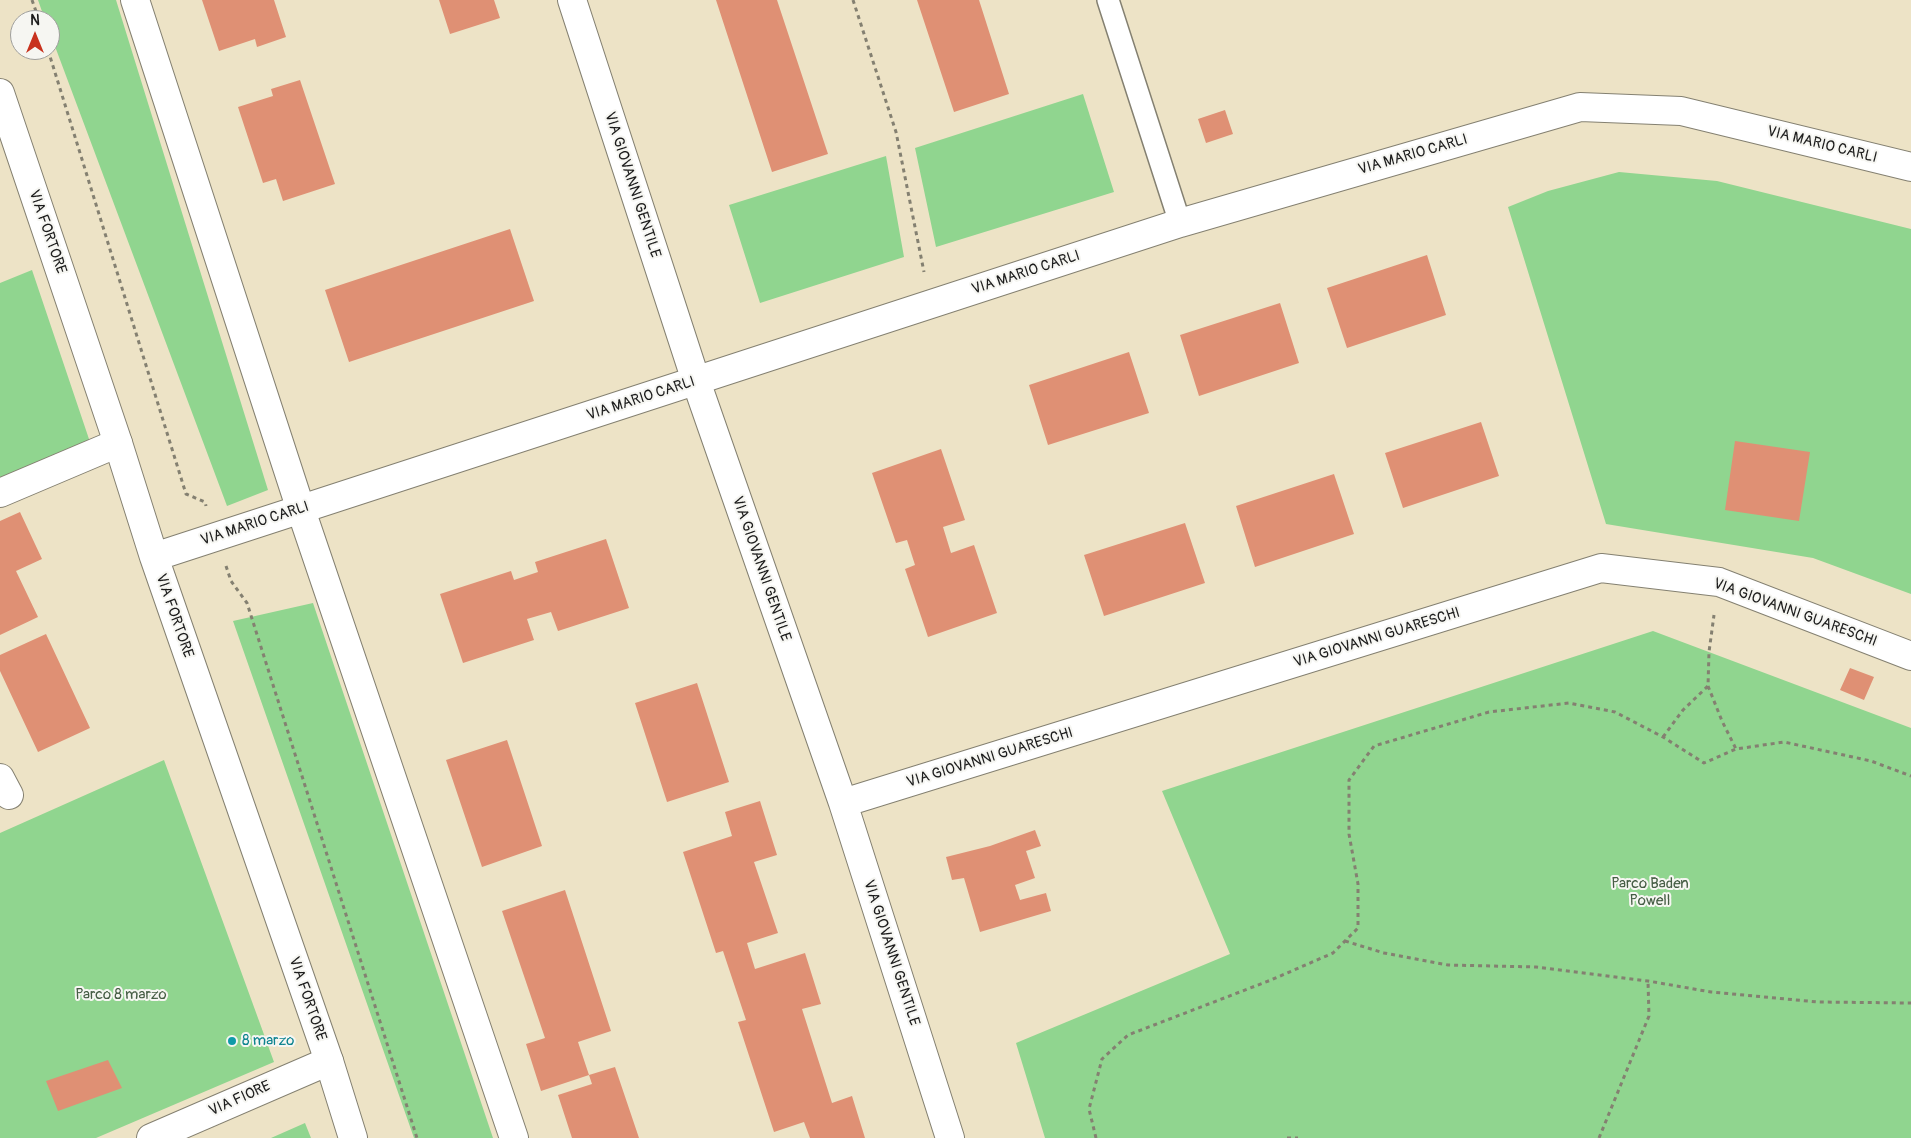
<!DOCTYPE html>
<html>
<head>
<meta charset="utf-8">
<style>
  body { margin:0 }
  #map { position:relative; width:1911px; height:1138px; overflow:hidden; background:#ede3c6; font-family:Pangolin,sans-serif }
  canvas { display:block }
  .north { position:absolute; left:10px; top:10px; width:50px; height:50px; box-sizing:border-box; background:#f6f6f2; border:1px solid #9f9f9c; border-radius:50%; rotate:0deg; font-size:14px; font-weight:700; line-height:20px; text-align:center; color:#1c1c1c }
  .north::after { content:''; display:block; margin:auto; width:18px; height:22px; background:#c8321e; clip-path:polygon(50% 0,100% 100%,50% 72%,0 100%) }
</style>
</head>
<body>
<div id="map">
<canvas width="1911" height="1138"></canvas>
<div class="north">N</div>
</div>
<script>
const ctx = document.querySelector('canvas').getContext('2d');
ctx.lineJoin = 'round';
function fillPath(path, color) { ctx.fillStyle = color; ctx.fill(path, 'evenodd'); }
const toPath = rows => new Path2D(rows.map(r => 'M' + r).join(''));
function stroke(path, color, width, dash) { ctx.strokeStyle = color; ctx.lineWidth = width; ctx.lineCap = dash ? 'butt' : 'round'; ctx.setLineDash(dash || []); ctx.stroke(path); }
function write(font, color, halo, rows, align = 'center') {
  ctx.font = font + ' Pangolin,sans-serif'; ctx.lineWidth = 4; ctx.setLineDash([]); ctx.textBaseline = 'middle'; ctx.strokeStyle = halo; ctx.fillStyle = color; for (const [text, x, y, turn = 0] of rows) {
    ctx.save(); ctx.translate(x, y); ctx.rotate((+turn || 0) * Math.PI / 180); ctx.textAlign = isNaN(turn) ? turn : align; if (halo) ctx.strokeText(text, 0, 0); ctx.fillText(text, 0, 0); ctx.restore();
  }
}
fillPath(toPath([
  [38,0,116,0,268,490,227,506,50,33,50,20,45,20],
  [1083,94,1114,192,936,247,915,148],
  [886,156,904,257,760,303,729,205],
  [1619,172,1717,181,1911,229,1911,594,1813,558,1606,524,1508,207,1548,191],
  [32,270,91,445,0,483,0,283],
  [313,603,493,1138,414,1138,233,621],
  [1653,631,1911,728,1911,1138,1045,1138,1016,1043,1230,954,1162,791],
  [164,760,274,1062,96,1138,0,1138,0,833],
  [305,1123,311,1138,271,1138]
]), '#90d58f');
fillPath(toPath([
  [202,0,274,0,286,37,257,47,255,39,219,51],
  [439,0,494,0,500,18,450,34],
  [716,0,777,0,828,154,772,172],
  [917,0,979,0,1009,94,954,112],
  [300,80,335,184,283,201,276,179,263,183,238,107,273,96,271,89],
  [1225,110,1233,134,1206,143,1198,119],
  [510,229,534,301,349,362,325,290],
  [1427,255,1446,315,1347,348,1327,288],
  [1280,303,1299,363,1199,396,1180,335],
  [1129,352,1149,413,1048,445,1029,385],
  [1481,422,1499,476,1403,508,1385,453],
  [1735,441,1810,452,1799,521,1725,510],
  [941,449,965,520,943,527,951,553,974,545,997,613,928,637,905,569,915,565,907,540,896,543,872,473],
  [1334,474,1354,534,1255,567,1236,506],
  [20,512,42,559,16,571,38,617,0,635,0,521],
  [1185,523,1205,583,1104,616,1084,555],
  [606,539,629,608,558,631,551,612,527,619,534,640,463,663,440,594,511,571,514,580,538,572,535,562],
  [46,634,90,728,38,752,0,671,0,655],
  [1850,668,1874,677,1864,700,1840,690],
  [697,683,729,782,667,802,635,703],
  [507,740,542,846,482,867,446,760],
  [760,801,777,855,754,862,778,933,747,943,755,969,805,953,821,1004,802,1009,832,1103,852,1096,865,1138,810,1138,804,1122,774,1132,738,1022,746,1020,723,951,716,953,683,852,732,836,725,812],
  [1035,830,1041,846,1026,851,1035,878,1015,885,1020,900,1046,893,1051,911,980,932,964,878,952,880,946,857,990,846],
  [565,890,611,1031,578,1042,589,1075,541,1091,526,1044,545,1038,502,911],
  [108,1060,122,1088,58,1111,46,1081],
  [615,1067,639,1138,572,1138,558,1095,592,1084,589,1075]
]), '#df9074');
const service = toPath([
  [1108,0,1180,223]
]);
const minor = toPath([
  [135,0,301,510,514,1138],
  [572,0,696,381,843,803,950,1138],
  [0,493,118,443],
  [0,778,9,795],
  [843,803,1601,568,1719,582,1911,656],
  [151,1138,329,1061]
]);
const tertiary = toPath([
  [0,93,118,443,154,557,329,1061,353,1138],
  [154,557,1180,223,1580,107,1681,111,1911,167]
]);
stroke(service, '#848071', 24);
stroke(minor, '#848071', 30);
stroke(tertiary, '#848071', 30);
stroke(toPath([
  [32,0,39,20],
  [853,0,896,132,924,272],
  [48,50,186,494,205,502,206,506],
  [226,566,231,581,247,603,417,1138],
  [1708,686,1722,721,1736,749],
  [1663,737,1683,710,1708,686,1709,652,1714,615],
  [1345,941,1384,953,1448,965,1536,967,1648,981,1711,992,1818,1002,1911,1003],
  [1096,1138,1089,1109,1102,1059,1128,1035,1271,980,1333,953,1358,928,1358,884,1349,834,1349,780,1374,746,1489,712,1569,703,1615,712,1663,737,1704,763,1736,749,1784,742,1871,761,1911,776],
  [1287,1138,1298,1138],
  [1599,1138,1649,1016,1648,981]
]), '#848071', 3, [4, 4]);
stroke(service, '#fff', 21);
stroke(minor, '#fff', 28);
stroke(tertiary, '#fff', 28);
for (const [x, y, r, color] of [
  [232,1041,5,"#0f9aa8"]
]) { const dot = new Path2D(); dot.arc(x, y, r, 0, 2 * Math.PI); ctx.fillStyle = color; ctx.fill(dot); stroke(dot, '#f6f6f2', 2); }
write('15px', '#1c1c1c', '#f6f6f2', [
  ["VIA MARIO CARLI",1822,145,14],
  ["VIA MARIO CARLI",1413,155,-16],
  ["VIA GIOVANNI GENTILE",632,185,72],
  ["VIA FORTORE",47,232,71],
  ["VIA MARIO CARLI",1026,273,-18],
  ["VIA MARIO CARLI",641,399,-18],
  ["VIA MARIO CARLI",255,524,-18],
  ["VIA GIOVANNI GENTILE",761,569,71],
  ["VIA GIOVANNI GUARESCHI",1795,613,20],
  ["VIA FORTORE",174,616,71],
  ["VIA GIOVANNI GUARESCHI",1377,638,-17],
  ["VIA GIOVANNI GUARESCHI",990,758,-17],
  ["VIA GIOVANNI GENTILE",891,953,72],
  ["VIA FORTORE",307,999,71],
  ["VIA FIORE",240,1099,-24]
]);
write('15px', '#455d44', '#f6f6f2', [
  ["Parco Baden",1650,884],
  ["Powell",1650,901],
  ["Parco 8 marzo",121,995]
]);
write('15px', '#0d838f', '#f6f6f2', [
  ["8 marzo",242,1041]
], 'left');
</script>
</body>
</html>
